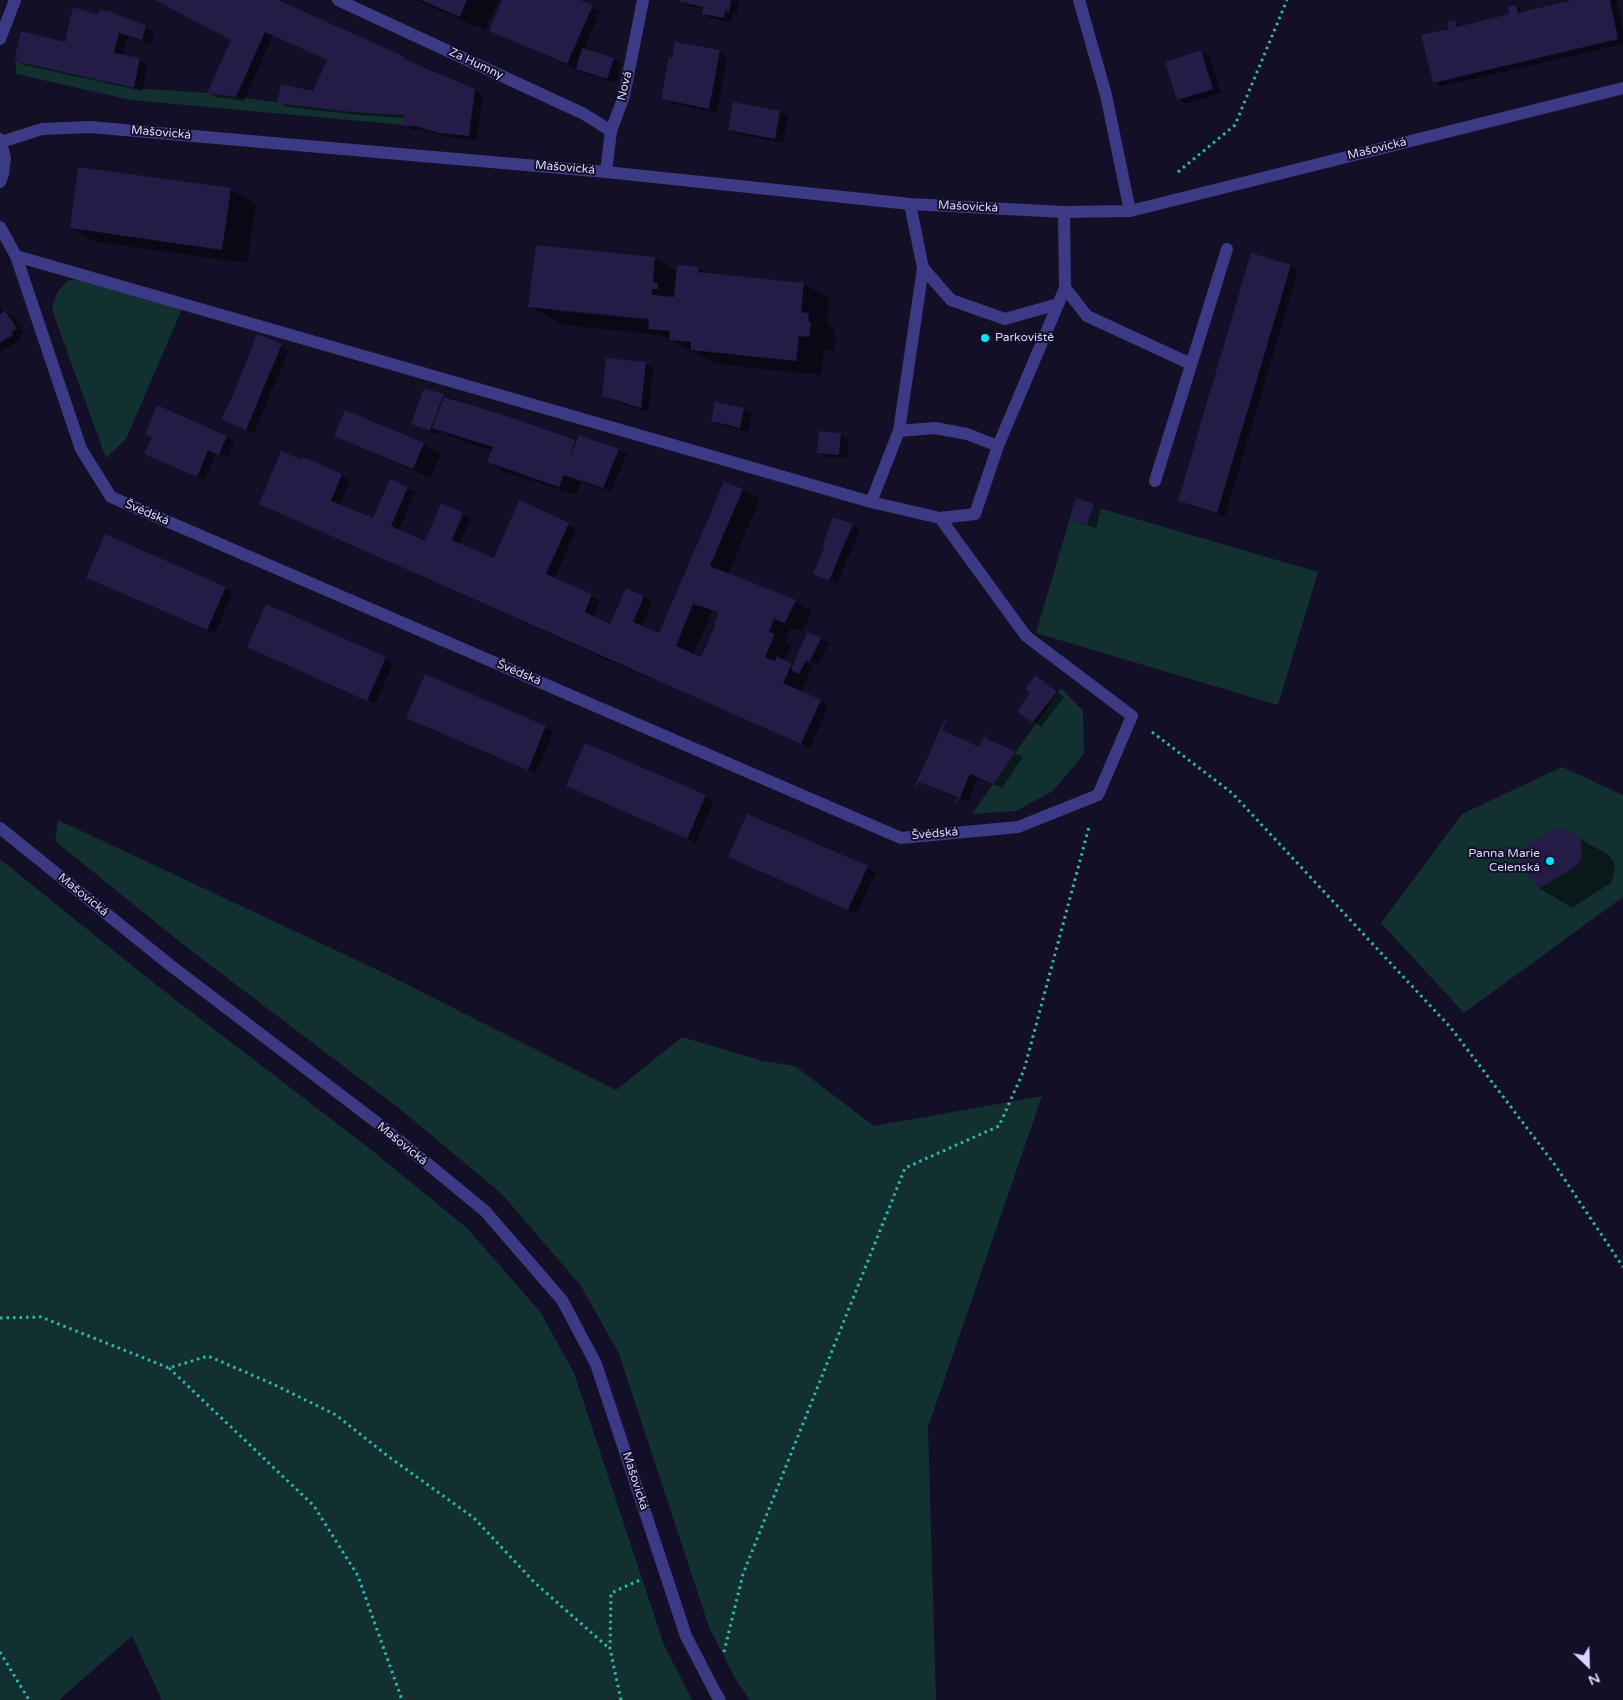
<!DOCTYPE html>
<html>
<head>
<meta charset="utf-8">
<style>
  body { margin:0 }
  #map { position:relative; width:1623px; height:1700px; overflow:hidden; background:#130f26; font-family:"Varela Round",sans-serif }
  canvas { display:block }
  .north { position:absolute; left:1563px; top:1640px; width:50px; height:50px; -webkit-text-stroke:4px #130f26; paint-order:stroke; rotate:156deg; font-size:14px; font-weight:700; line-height:20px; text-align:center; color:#d9d4ff }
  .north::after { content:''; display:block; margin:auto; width:18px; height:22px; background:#d9d4ff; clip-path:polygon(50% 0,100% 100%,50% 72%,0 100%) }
</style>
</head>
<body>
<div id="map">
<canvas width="1623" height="1700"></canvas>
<div class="north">N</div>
</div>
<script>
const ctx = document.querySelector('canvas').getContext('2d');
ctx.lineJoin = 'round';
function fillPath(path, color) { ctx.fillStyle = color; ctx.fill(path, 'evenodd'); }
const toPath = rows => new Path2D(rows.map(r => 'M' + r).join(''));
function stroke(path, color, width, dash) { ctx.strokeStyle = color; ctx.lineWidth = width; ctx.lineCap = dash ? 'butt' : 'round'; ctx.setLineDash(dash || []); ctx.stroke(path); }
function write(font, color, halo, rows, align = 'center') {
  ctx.font = font + ' "Varela Round",sans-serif'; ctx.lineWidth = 4; ctx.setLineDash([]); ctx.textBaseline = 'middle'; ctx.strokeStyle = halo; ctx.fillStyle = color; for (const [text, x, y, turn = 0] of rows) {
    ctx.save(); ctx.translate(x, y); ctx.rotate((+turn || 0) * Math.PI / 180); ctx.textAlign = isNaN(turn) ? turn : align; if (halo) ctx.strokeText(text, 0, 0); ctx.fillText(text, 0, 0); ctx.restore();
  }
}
fillPath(toPath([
  [16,61,134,88,207,93,350,112,416,114,415,126,131,100,16,74],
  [81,278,182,309,126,439,106,458,56,321,52,306,58,291,67,281],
  [1075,501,1318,572,1278,705,1036,633],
  [1061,688,1083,711,1084,754,1053,791,1016,811,972,814],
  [1562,767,1623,795,1623,897,1464,1013,1381,923,1462,814],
  [58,820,384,973,616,1090,682,1037,763,1061,795,1066,874,1126,1042,1096,928,1427,936,1700,750,1700,736,1680,709,1627,619,1354,581,1286,502,1194,400,1109,185,946,55,841],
  [0,859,155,984,369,1148,468,1229,541,1313,574,1373,664,1645,692,1700,162,1700,132,1636,59,1700,0,1700]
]), '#12302f');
fillPath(toPath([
  [157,0,275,0,483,95,477,140,448,137,424,130,413,130,405,125,405,118,359,115,287,107,279,102,314,93,328,60,273,35,244,101,216,97,209,93,232,40],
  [415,0,499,0,485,30],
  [503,0,577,0,600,11,584,50,613,59,621,64,616,83,585,73,491,31],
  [681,0,740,0,737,15,733,14,732,22,711,18,703,14,704,9,689,6,681,1],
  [1572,0,1617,0,1623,31,1623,44,1442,86,1434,82,1450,30,1455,22,1463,27,1511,15,1516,6,1524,12],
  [109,12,154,32,150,44,128,36,123,56,139,59,148,64,142,91,24,65,16,61,66,44,98,16],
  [719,51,727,56,717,113,671,103,663,99],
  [1201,52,1209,56,1221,93,1186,104,1178,99],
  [780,112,788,116,783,143,738,134,730,130],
  [230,189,256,204,247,263,96,242,71,228],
  [537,247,655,258,678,271,698,268,709,274,804,284,829,298,827,325,834,329,834,336,836,337,834,351,824,350,821,375,717,364,662,335,563,325,530,306],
  [558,308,650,318,650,320,558,311],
  [1290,266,1298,271,1225,516,1187,505,1179,500],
  [0,307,4,313,6,312,14,317,24,333,19,336,21,340,0,352],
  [281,345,289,350,254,433,222,419,232,400],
  [645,364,653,368,649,412,612,400,604,395],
  [425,389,577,443,579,437,619,450,627,454,611,491,581,482,576,495,505,472,489,462,493,451,451,437,440,431,438,435,421,428,413,424],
  [716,404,744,409,752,414,748,431,720,425,712,421],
  [367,420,424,444,441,454,430,478,365,449],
  [840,434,848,439,847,458,826,457,818,452],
  [226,437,234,442,228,458,216,453,205,480,154,458],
  [304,459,350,480,339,506,373,520,407,488,415,492,399,530,425,542,450,546,464,515,471,519,459,545,494,560,568,524,576,529,554,579,600,600,593,617,611,626,627,589,644,597,652,602,641,627,660,635,725,484,743,490,760,499,728,574,795,601,812,611,802,632,791,628,785,642,791,645,784,661,794,666,808,634,829,643,818,665,805,658,805,661,813,666,801,692,828,705,810,748,678,689,635,672,261,504],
  [712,611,719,613,716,625,702,658,693,655],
  [1093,505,1101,509,1096,528,1079,523,1071,518],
  [852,525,860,529,837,584,823,578,827,547],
  [95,582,225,588,233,592,215,634],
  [266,606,394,662,375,704,248,647],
  [426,676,554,731,536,773,416,722],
  [1036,676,1064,697,1041,727,1019,710,1032,692],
  [586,745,714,801,696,843,568,786],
  [980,749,1015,753,1023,757,1002,788,978,778,968,802,927,785],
  [748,815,876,872,857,914,730,857],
  [1575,836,1609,855,1614,862,1615,870,1611,883,1572,908,1539,888]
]), '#0007');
fillPath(toPath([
  [155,0,278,0,403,56,406,60,475,89,469,136,439,133,415,126,404,126,404,115,350,112,277,103,281,84,313,91,327,60,265,32,236,97,207,93,231,40],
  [421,0,467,0,460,17],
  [502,0,580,0,593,5,567,64,489,31],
  [680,0,731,0,729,12,725,11,724,18,702,14,703,7,680,2],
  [1572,0,1610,0,1618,39,1433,83,1421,35,1449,29,1447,22,1455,20,1457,27,1509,14,1508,7,1516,5,1518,13],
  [73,7,98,15,99,10,109,11,146,26,142,40,119,33,114,53,140,58,134,88,14,61,21,31,65,42],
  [675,42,720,50,709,109,661,99,669,57,672,58],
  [582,48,614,58,607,79,576,69],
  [1201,50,1213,89,1177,100,1165,62],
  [733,102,780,111,775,139,728,130],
  [78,167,231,188,222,250,70,228],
  [536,245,655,257,653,282,658,283,658,289,652,289,652,295,674,297,677,265,699,267,698,272,804,283,801,312,809,313,808,321,811,322,809,337,799,336,796,361,691,350,691,342,669,340,670,331,648,329,649,319,528,307],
  [1251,253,1291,265,1217,513,1178,501],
  [5,311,17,328,11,332,13,335,0,343,0,314],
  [257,334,282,344,246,430,221,419,231,400],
  [606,358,646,362,641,408,602,396],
  [424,388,444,394,430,431,411,424],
  [444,397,507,416,575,440,569,459,579,435,619,449,603,488,564,475,559,487,487,462,493,447,432,428],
  [715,402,744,408,740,428,711,421],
  [157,405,227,436,219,455,208,450,197,477,144,454,152,438,145,434],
  [345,410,424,443,413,469,334,436],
  [819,431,841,433,839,455,817,453],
  [281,451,302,460,303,457,342,474,331,501,373,518,390,479,408,487,391,526,425,541,441,503,463,513,451,540,494,558,519,500,546,512,569,523,546,574,592,594,585,612,610,624,626,588,644,596,633,622,659,633,724,482,743,489,710,566,796,600,785,623,774,619,769,632,775,634,765,657,775,661,777,656,792,664,783,683,821,700,801,744,259,504],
  [693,604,718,612,714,625,715,626,701,657,676,646],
  [1076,498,1094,504,1087,525,1070,519],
  [833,517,853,524,829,581,813,574,825,547,822,546],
  [105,534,226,587,207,630,86,578],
  [266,604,386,657,367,701,247,647],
  [807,632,821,638,810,661,806,660,799,674,791,670],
  [425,674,546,726,528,770,406,718],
  [1036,675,1057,692,1032,723,1017,711,1030,693,1025,689],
  [945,719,947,720,942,730,979,747,986,733,987,734,985,738,1016,752,993,784,970,774,957,804,955,803,958,797,919,782,917,786,915,785],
  [585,743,706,795,687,839,566,786],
  [747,814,868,866,848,910,728,857],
  [1563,828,1576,834,1581,842,1582,850,1581,858,1578,864,1573,868,1538,889,1515,853,1555,829]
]), '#241b47');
stroke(toPath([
  [1178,172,1235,125,1287,0],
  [1152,732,1232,793,1451,1028,1555,1165,1623,1267],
  [0,1318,41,1317,169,1368,208,1356,273,1384,336,1415,389,1457,474,1518,535,1583,610,1649],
  [169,1368,314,1506,358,1576,402,1700],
  [0,1652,29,1700],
  [724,1652,743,1574,905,1168,999,1126,1024,1070,1089,827],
  [621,1700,610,1649,611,1593,642,1579]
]), '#2fb8b0', 3, [2.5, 4]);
stroke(toPath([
  [1065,288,1087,316,1191,364],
  [1155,481,1227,249]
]), '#3d3a85', 12);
stroke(toPath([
  [338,0,584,114,611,131],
  [1079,0,1106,95,1130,211],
  [0,39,15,0],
  [606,172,611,131,624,96,643,0],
  [0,227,16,256,871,502,940,518,1026,636,1132,716,1098,795,1018,827,901,838,111,497,81,449,16,256],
  [923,268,951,300,1005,319,1058,304],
  [899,431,935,428,967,434,998,446],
  [871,502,899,431,923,268,910,204],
  [940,518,975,514,998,446,1065,288,1064,212]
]), '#3d3a85', 12);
stroke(toPath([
  [0,139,5,158,3,174,0,182],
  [1,142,42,129,90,127,606,172,910,204,1064,212,1130,211,1623,88],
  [0,828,170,965,384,1128,485,1211,562,1300,596,1364,686,1636,715,1692,720,1700]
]), '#3d3a85', 12);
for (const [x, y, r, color] of [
  [985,338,5,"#00e5ff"],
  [1550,861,5,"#00e5ff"]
]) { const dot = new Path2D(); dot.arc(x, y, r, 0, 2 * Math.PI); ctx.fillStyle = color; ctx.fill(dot); stroke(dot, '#130f26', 2); }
write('12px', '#d9d4ff', '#130f26', [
  ["Za Humny",476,64,25],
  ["Nová",625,86,-77],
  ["Mašovická",161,133,5],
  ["Mašovická",1377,149,-14],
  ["Mašovická",565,168,5],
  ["Mašovická",968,207,3],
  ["Švédská",147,513,23],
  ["Švédská",519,673,23],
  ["Švédská",935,834,-5],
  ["Mašovická",83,895,39],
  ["Mašovická",402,1144,39],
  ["Mašovická",635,1481,72]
]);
write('12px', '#d9d4ff', '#130f26', [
  ["Parkoviště",995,338],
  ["Panna Marie",1540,854,"right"],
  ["Celenská",1540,868,"right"]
], 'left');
</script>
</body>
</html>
